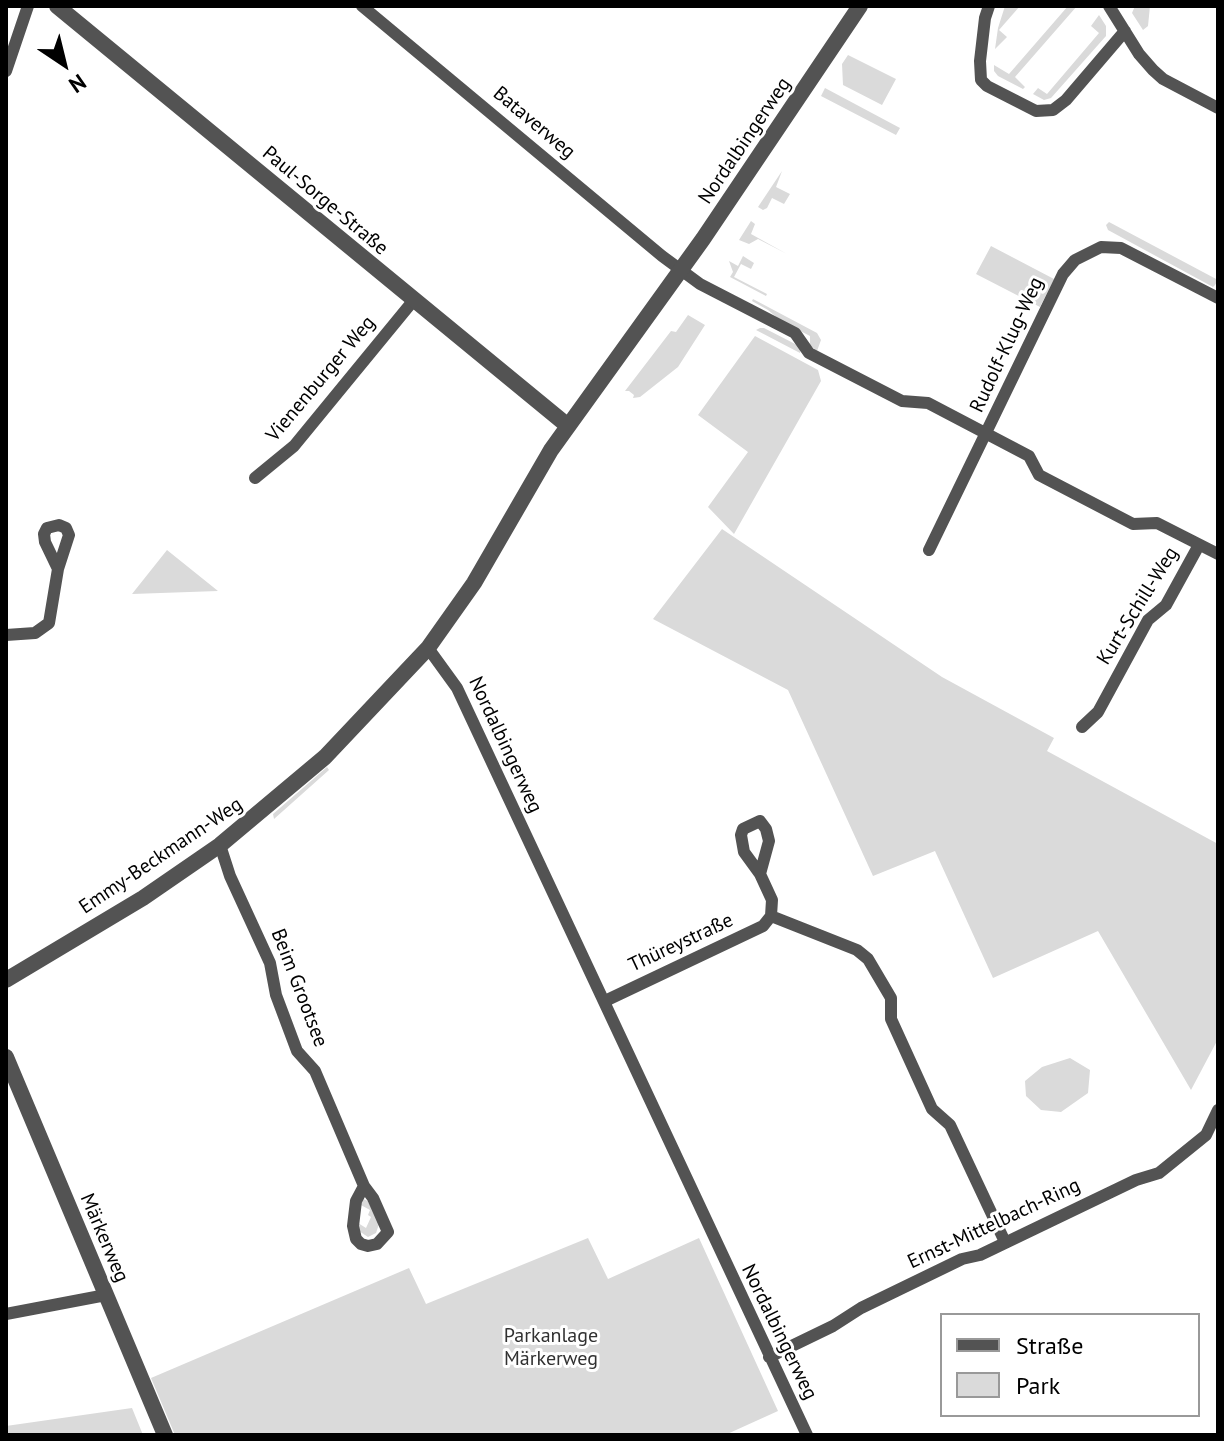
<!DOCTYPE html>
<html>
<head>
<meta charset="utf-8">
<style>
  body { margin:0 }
  #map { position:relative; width:1224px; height:1441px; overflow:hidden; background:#fff; font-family:"PT Sans",sans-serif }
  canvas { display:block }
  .frame { position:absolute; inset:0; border:8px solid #000; pointer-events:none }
  .legend { position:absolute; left:940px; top:1313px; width:260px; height:104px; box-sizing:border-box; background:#fff; border:2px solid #999; margin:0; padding:10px 14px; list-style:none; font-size:24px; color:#000 }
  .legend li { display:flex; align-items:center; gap:16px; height:40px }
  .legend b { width:40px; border:2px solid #999 }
  .north { position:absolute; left:24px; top:24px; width:80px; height:80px; -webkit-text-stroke:6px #fff; paint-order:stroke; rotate:145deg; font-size:22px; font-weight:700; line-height:32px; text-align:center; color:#000 }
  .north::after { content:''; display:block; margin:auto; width:28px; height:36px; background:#000; clip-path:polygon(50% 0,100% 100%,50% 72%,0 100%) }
</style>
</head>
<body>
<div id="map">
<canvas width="1224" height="1441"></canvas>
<div class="frame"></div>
<ul class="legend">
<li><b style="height:10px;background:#535353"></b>Straße</li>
<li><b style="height:22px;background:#dadada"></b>Park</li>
</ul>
<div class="north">N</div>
</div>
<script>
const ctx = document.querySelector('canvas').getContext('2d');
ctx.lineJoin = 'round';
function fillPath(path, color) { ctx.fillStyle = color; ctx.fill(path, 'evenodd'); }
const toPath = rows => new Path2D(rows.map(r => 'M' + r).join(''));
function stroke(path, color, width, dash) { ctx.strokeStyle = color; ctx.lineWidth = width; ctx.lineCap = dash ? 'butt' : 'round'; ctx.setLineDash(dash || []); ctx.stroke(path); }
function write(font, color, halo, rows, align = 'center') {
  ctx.font = font + ' "PT Sans",sans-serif'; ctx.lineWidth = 6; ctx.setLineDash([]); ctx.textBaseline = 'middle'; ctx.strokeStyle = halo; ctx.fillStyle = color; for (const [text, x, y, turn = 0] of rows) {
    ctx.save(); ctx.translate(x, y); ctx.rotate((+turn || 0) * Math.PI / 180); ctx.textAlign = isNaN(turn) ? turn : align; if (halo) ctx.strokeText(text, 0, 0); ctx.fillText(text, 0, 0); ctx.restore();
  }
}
fillPath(toPath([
  [1005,6,1020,6,999,30,1007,37,995,49,998,28],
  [1068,6,1077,6,1015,77,1025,87,1023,89,998,76,994,71,994,65,1009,74],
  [1135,6,1150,6,1148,26,1143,30,1132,13],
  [1099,15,1106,26,1106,36,1051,98,1044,100,1033,94,1038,88,1047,94,1099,33,1091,26],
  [848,55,896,79,882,105,843,85,842,64],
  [825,88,900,128,896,135,821,96],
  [782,171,776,187,790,194,784,204,772,198,767,208,763,210,758,207],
  [751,221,755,224,751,234,787,254,758,239,749,244,739,240],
  [1109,222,1218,280,1215,285,1213,287,1108,230,1106,225],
  [991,246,1054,279,1040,307,976,274],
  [743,256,754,263,751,269,741,264,734,277,767,294,766,296,730,277,733,272,729,261,738,266],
  [753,299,817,333,821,340,817,351,810,345,810,336,781,321,768,310,752,301],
  [688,315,705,325,678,367,640,397,633,398,634,395,629,391,625,391,671,331,676,332],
  [760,328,764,328,801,347,800,353,756,330],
  [755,336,818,370,821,381,734,534,708,507,748,452,698,415],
  [722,529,942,677,1054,738,1047,751,1218,844,1218,1039,1191,1090,1098,931,993,978,935,851,873,876,788,690,653,619],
  [167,550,218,591,132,594],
  [327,767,329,770,274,819,273,814],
  [1070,1058,1090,1070,1088,1093,1061,1112,1041,1110,1026,1096,1025,1081,1042,1067],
  [363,1199,368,1201,379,1224,376,1233,368,1237,359,1231,358,1223,366,1228,371,1217,368,1215,370,1210,359,1204],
  [588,1238,608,1279,699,1238,778,1411,725,1435,175,1435,151,1378,409,1268,426,1304],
  [132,1408,143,1435,6,1435,6,1426]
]), '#dadada');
stroke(toPath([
  [362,6,662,256,700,284,795,333,809,353,902,401,928,403,1029,456,1039,475,1133,524,1157,523,1218,554],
  [989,6,985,18,980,61,981,80,987,86,1036,111,1053,110,1066,100,1125,31],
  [1109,6,1139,54,1153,70,1163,79,1218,108],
  [6,71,28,6],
  [255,478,294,446,413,301],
  [929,550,1063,274,1075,260,1101,247,1121,248,1218,298],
  [6,635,35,633,49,623,58,569,69,535,66,528,59,525,47,528,44,534,45,542,58,569],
  [428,648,457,688,807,1435],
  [1082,727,1098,712,1148,620,1166,605,1199,545],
  [760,821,766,829,769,841,760,874,744,852,741,835,743,829,760,821],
  [220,845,230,876,270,963,276,995,297,1051,315,1071,364,1186,373,1198,388,1232,377,1244,368,1246,361,1244,356,1239,353,1226,356,1201,364,1186],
  [771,916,857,950,868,959,891,998,891,1019,932,1109,950,1125,1005,1242],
  [605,1001,763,926,771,916,772,900,760,874],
  [6,1314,106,1295],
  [769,1357,833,1326,861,1308,962,1259,980,1255,1136,1180,1159,1173,1206,1135,1218,1110]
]), '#535353', 12);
stroke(toPath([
  [57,6,568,426],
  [6,980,143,898,220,845,325,757,428,648,474,583,551,450,703,239,860,6],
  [6,1057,165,1435]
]), '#535353', 16);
write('20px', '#000', '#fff', [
  ["Bataverweg",534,123,40],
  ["Nordalbingerweg",745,141,-56],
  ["Paul-Sorge-Straße",325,201,40],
  ["Rudolf-Klug-Weg",1007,345,-65],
  ["Vienenburger Weg",321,379,-50],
  ["Kurt-Schill-Weg",1138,606,-58],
  ["Nordalbingerweg",505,745,65],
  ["Emmy-Beckmann-Weg",161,856,-34],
  ["Thüreystraße",681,943,-25],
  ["Beim Grootsee",299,988,69],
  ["Ernst-Mittelbach-Ring",994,1224,-25],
  ["Märkerweg",104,1238,67],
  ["Nordalbingerweg",779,1332,64]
]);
write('20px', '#313131', '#fff', [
  ["Parkanlage",551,1336],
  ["Märkerweg",551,1359]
]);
</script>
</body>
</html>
